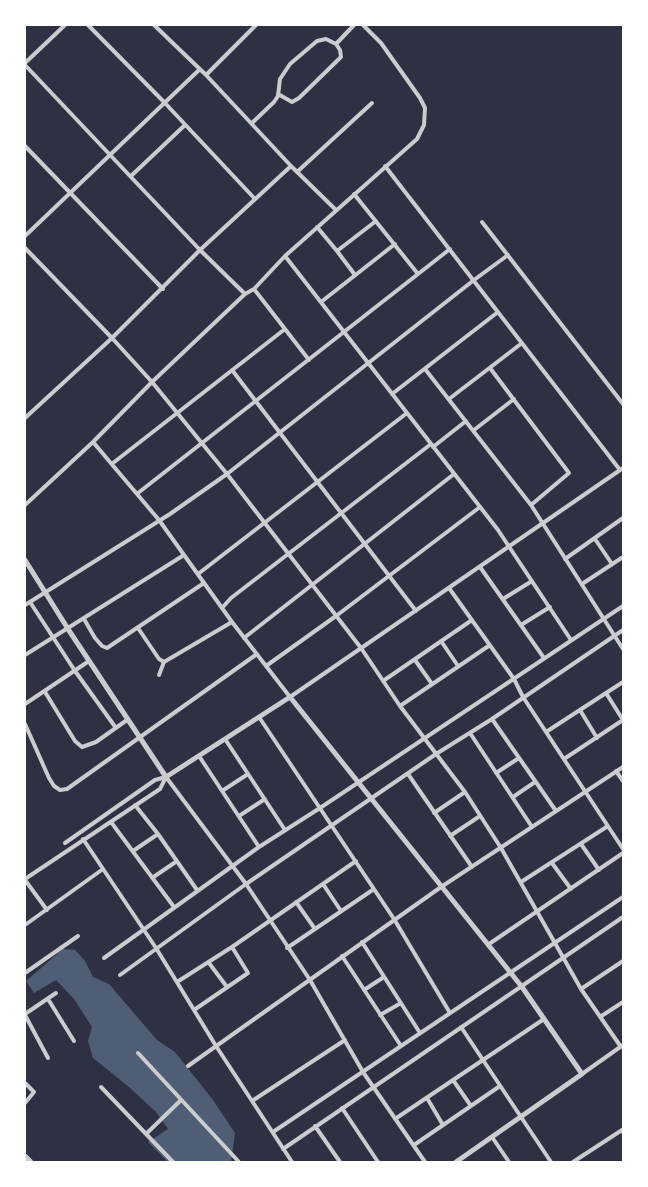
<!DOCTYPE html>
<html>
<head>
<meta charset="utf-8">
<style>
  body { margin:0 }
  #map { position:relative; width:648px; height:1187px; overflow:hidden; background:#2d3142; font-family:"Work Sans",sans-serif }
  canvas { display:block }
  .frame { position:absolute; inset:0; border:26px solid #fff; pointer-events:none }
</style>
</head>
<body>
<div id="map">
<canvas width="648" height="1187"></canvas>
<div class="frame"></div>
</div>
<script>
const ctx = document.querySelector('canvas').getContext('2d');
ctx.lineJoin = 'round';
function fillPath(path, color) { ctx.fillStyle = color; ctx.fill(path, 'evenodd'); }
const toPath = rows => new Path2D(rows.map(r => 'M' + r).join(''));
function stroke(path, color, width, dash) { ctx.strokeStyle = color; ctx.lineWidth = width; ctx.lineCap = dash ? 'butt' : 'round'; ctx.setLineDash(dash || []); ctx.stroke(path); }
fillPath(toPath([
  [63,949,75,950,85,961,93,977,109,984,157,1040,175,1052,213,1100,235,1133,231,1162,168,1162,148,1142,168,1129,156,1112,129,1087,93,1058,88,1041,92,1027,74,999,56,980,34,993,26,981]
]), '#4f5d75');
stroke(toPath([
  [88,25,164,102,255,199],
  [154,25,206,75,291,166,336,210],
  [25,63,65,25],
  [25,65,200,250,245,294],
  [206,75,256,25],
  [278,94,292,102,299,98,341,57,340,50,336,44],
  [252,123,274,102,278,96,280,79,290,64,317,41,326,39,336,44,354,25],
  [25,146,163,289],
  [291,166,200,250,112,338,152,382,227,474,361,648,400,706,465,792,501,848,581,989,621,1047],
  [385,166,620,470],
  [297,172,372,103],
  [131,176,185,125],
  [354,194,418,274],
  [482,222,623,404],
  [317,227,337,251],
  [25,236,200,69],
  [25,248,112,338,25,418],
  [285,256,498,530,571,640],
  [355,275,337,251,376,221],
  [254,289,309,360],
  [321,302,395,244],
  [490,368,569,473,531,505],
  [425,369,531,505,623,649],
  [232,370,416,611],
  [392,394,498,312],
  [449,399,522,343],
  [474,430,514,399],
  [93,442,159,520,232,622,290,697,623,468],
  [433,447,466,421],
  [113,463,285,329],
  [138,493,450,249],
  [25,505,93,442,152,382,245,294,254,289,285,256,417,139,424,125,425,108,420,98,381,43,363,25],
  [595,539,612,564],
  [565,559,623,518],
  [480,567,544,658],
  [198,574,407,413],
  [582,584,623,557],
  [449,588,514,679,523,697,623,849],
  [503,599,532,581],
  [30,602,75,671,116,728],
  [25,605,170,514,227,474,474,280,508,255],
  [222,608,231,598,431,444],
  [84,619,95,638,102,646,107,648,204,583],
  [521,625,550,607],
  [138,628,159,659,164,662,232,622],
  [244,638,454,474],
  [441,641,458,666],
  [25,655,184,555],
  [415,660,432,684],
  [266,666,336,616,480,507],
  [159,675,164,662],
  [383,681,472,620],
  [45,692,75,741,82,747,96,742,127,720],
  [606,693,623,720],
  [25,704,89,661],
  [400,706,490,645],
  [580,710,597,738],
  [259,717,394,919,450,1013],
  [492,719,556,811],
  [25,724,49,778,54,786,60,790,67,789,257,654],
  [546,732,623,682],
  [470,733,532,827],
  [225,739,285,830],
  [199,756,259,847],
  [564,759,623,720],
  [616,771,623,781],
  [496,773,519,758],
  [408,774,472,867],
  [166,777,246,884,310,980,363,1072,425,1162],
  [222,791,248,774],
  [513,797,535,782],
  [135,805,158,834,197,890],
  [434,813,465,792],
  [239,816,265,799],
  [111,822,174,907],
  [450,836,480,816],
  [83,839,156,948,216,1046,292,1162],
  [65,843,155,780,166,777],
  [581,844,599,870],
  [133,851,158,834],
  [552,863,571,889],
  [152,878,177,861],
  [25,879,160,789,166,777],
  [25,880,47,910],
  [521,882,608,826],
  [323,884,341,911],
  [296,902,315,929],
  [25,925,103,869],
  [362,942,420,1033],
  [489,944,623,853],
  [287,948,374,889],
  [342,956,401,1046],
  [104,958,259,847,320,808,623,606],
  [209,963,227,987],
  [25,973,78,936],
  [120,975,246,884,436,754,492,719,623,630],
  [177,982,232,947,356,861],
  [581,989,623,961],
  [364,990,384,977],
  [48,999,74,1041],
  [194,1010,248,973,232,947],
  [25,1014,56,993],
  [25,1015,48,1058],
  [380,1015,401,1003],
  [600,1017,623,1002],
  [461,1027,551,1162],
  [138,1053,239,1162],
  [188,1066,441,887,623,767],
  [582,1074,623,1045],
  [453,1080,471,1106],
  [25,1083,34,1092,25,1103],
  [101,1087,173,1162],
  [427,1098,443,1125],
  [252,1101,345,1040],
  [342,1108,378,1162],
  [395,1119,544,1019],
  [315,1126,340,1162],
  [273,1132,623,897],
  [146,1134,181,1100],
  [492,1137,509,1162],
  [414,1145,500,1086],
  [283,1149,623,917],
  [573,1162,622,1130,623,1132]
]), '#caccd0', 4);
stroke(toPath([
  [25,560,68,629,166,777,290,697,522,987,582,1074,456,1162],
  [25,1156,31,1162]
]), '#caccd0', 5);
</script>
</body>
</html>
